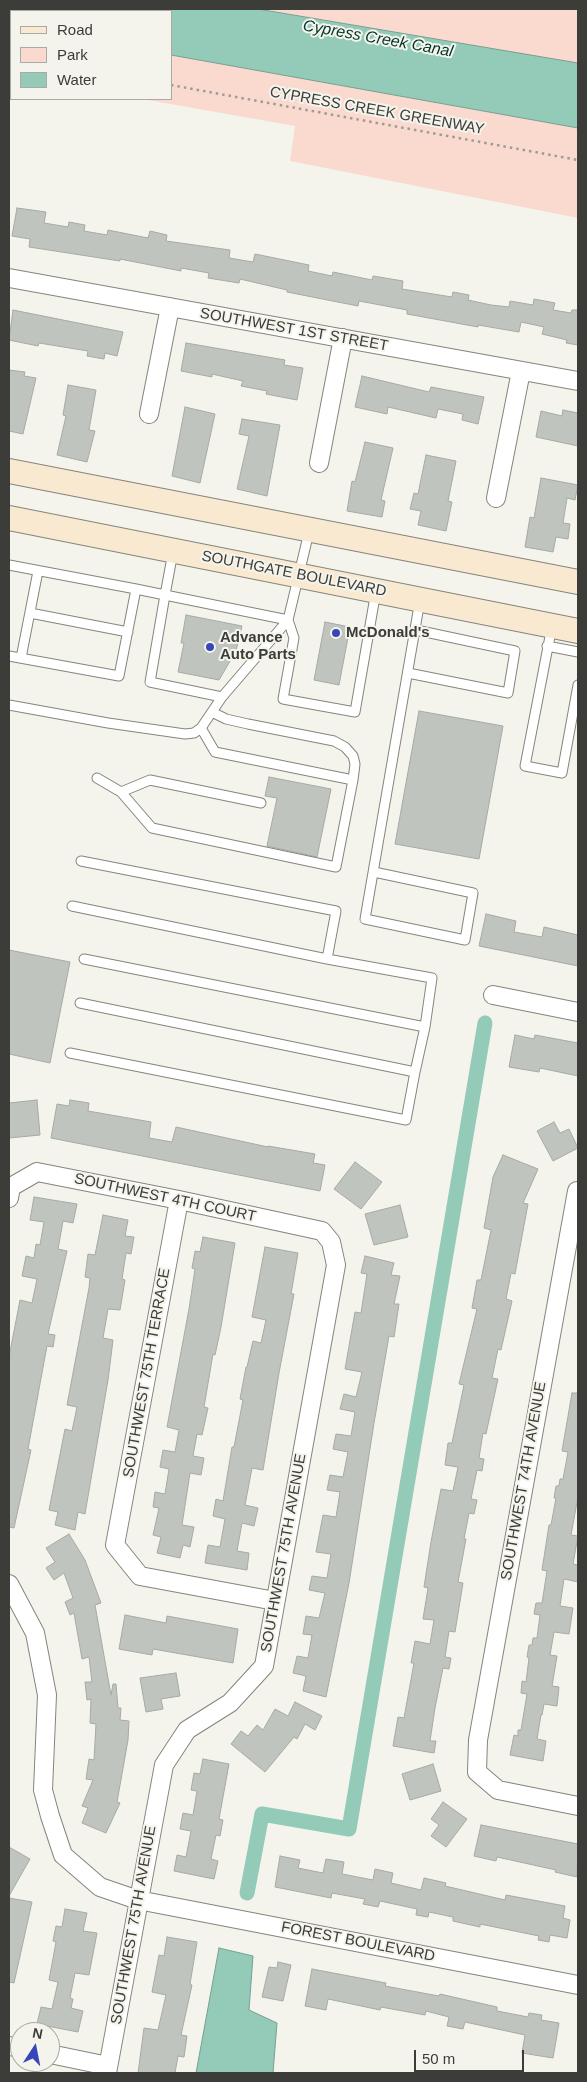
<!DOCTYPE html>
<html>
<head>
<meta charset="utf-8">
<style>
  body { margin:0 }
  #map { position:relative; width:587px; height:2082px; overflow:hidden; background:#f4f4ec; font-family:Helvetica,sans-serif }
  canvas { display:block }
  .frame { position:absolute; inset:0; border:10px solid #3c3c39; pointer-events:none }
  .legend { position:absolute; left:10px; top:10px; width:162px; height:90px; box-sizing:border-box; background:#f4f4ec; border:1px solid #aaaaa4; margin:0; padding:6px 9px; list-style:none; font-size:15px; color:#3c3c39 }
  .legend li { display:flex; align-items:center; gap:10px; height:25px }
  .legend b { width:25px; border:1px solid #aaaaa4 }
  .north { position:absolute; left:10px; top:2022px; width:50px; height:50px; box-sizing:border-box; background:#f4f4ec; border:1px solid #aaaaa4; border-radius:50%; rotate:11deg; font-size:14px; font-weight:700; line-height:20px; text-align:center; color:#3c3c39 }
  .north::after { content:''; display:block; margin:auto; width:18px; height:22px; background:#3746b9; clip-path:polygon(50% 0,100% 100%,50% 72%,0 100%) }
  .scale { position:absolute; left:414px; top:2050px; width:110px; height:22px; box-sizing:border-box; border:2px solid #3c3c39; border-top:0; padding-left:6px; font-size:15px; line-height:18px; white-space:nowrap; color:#3c3c39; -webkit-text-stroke:4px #f4f4ec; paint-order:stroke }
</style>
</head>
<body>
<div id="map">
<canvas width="587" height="2082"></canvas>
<div class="frame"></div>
<ul class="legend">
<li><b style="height:6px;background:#fae9d1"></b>Road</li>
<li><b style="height:14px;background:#fadacf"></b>Park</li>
<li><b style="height:14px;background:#93cab8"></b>Water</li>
</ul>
<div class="north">N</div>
<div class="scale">50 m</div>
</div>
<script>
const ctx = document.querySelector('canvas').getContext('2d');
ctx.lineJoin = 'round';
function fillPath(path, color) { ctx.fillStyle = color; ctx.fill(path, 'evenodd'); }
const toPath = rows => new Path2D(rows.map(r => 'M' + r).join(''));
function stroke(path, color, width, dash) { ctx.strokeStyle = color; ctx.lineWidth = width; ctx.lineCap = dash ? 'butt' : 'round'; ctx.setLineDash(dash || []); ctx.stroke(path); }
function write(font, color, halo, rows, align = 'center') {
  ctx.font = font + ' Helvetica,sans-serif'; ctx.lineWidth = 4; ctx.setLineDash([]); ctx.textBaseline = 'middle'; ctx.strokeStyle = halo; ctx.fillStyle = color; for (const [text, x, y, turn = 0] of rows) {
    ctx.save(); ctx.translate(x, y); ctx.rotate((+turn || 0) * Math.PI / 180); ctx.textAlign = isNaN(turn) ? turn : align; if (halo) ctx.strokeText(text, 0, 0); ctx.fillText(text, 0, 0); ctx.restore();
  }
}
fillPath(toPath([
  [263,9,578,9,578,65,284,13],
  [9,25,11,25,11,75,9,75],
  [171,55,578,128,578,218,290,161,295,126,142,99,171,99]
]), '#fadacf');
const water = toPath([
  [9,9,258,9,578,63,578,128,171,55,171,11,11,11,11,25,9,24,9,9],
  [219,1948,253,1956,249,2010,277,2023,273,2073,196,2073,219,1948]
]);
fillPath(water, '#93cab8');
stroke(water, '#799f92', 1);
stroke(toPath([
  [247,1893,262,1814,349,1829,485,1023]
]), '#93cab8', 15);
const building = toPath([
  [17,208,46,212,44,223,68,227,69,222,85,225,84,231,107,235,108,230,148,238,150,231,167,235,166,241,230,250,229,258,253,262,255,254,309,265,308,271,332,276,333,272,372,280,373,276,403,281,402,289,452,297,453,292,469,295,468,300,491,305,509,307,510,301,533,305,534,299,555,303,553,310,571,313,572,310,578,310,578,345,566,343,567,340,542,334,544,327,521,322,519,332,478,325,478,327,407,314,407,310,359,301,358,306,287,292,287,290,240,279,239,283,208,278,209,273,181,268,181,271,120,259,120,261,29,247,30,239,12,236,17,208],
  [13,310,123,332,117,356,105,353,104,359,87,356,88,351,39,343,38,346,9,340,13,310],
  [186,343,285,360,284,365,303,368,297,400,266,394,267,391,241,386,243,381,212,374,212,377,181,371,186,343],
  [9,370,25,372,24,376,36,378,23,434,9,431,9,370],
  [362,376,429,392,431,387,484,397,478,424,462,420,463,414,438,409,436,418,388,407,387,414,355,407,362,376],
  [68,385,96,390,89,430,95,431,87,462,57,455,66,416,63,415,68,385],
  [185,407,215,414,200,483,172,476,185,407],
  [563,410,578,413,578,446,536,437,541,411,562,416,563,410],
  [242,419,280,425,267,496,237,489,249,436,239,434,242,419],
  [365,442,393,448,381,500,385,501,382,517,347,511,352,481,355,482,365,442],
  [426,455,456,461,448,501,452,502,446,531,418,525,421,511,410,509,414,493,418,494,426,455],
  [541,478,578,485,575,500,567,498,563,523,570,524,568,539,556,537,553,552,525,547,530,517,534,518,541,478],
  [186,615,242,626,236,651,219,680,178,672,184,643,181,643,186,615],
  [325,622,350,627,339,685,314,680,325,622],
  [419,711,503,726,479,859,395,844,419,711],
  [269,777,331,789,317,857,267,846,277,798,265,796,269,777],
  [486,914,516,921,514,932,542,937,544,927,578,935,578,966,479,946,486,914],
  [9,950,70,962,50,1063,9,1054,9,950],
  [515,1035,534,1039,535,1035,578,1043,578,1076,540,1068,539,1072,509,1067,515,1035],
  [37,1100,40,1135,9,1138,9,1103,37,1100],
  [70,1100,89,1103,88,1111,151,1122,149,1138,172,1142,176,1127,268,1147,268,1146,315,1154,313,1163,325,1165,320,1191,51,1138,57,1104,69,1106,70,1100],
  [554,1122,560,1133,569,1129,578,1148,553,1161,537,1131,554,1122],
  [503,1155,538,1169,523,1203,528,1204,515,1274,511,1273,506,1299,512,1301,501,1350,498,1349,492,1378,498,1379,486,1434,483,1433,479,1458,484,1459,482,1471,477,1470,471,1499,477,1500,474,1514,469,1513,464,1539,466,1539,458,1582,463,1583,455,1632,449,1631,445,1657,451,1658,449,1669,443,1668,435,1708,430,1741,436,1741,434,1753,393,1746,398,1717,404,1718,414,1663,411,1663,415,1641,430,1644,434,1620,423,1619,428,1588,424,1587,431,1542,441,1489,453,1491,458,1467,445,1465,448,1443,452,1443,464,1385,459,1384,477,1309,472,1308,477,1280,481,1280,491,1230,484,1228,493,1177,503,1155],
  [355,1162,382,1182,361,1209,334,1189,355,1162],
  [34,1197,77,1204,73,1223,63,1221,58,1249,67,1251,48,1334,55,1335,53,1347,47,1346,44,1362,28,1449,31,1450,14,1528,9,1527,9,1357,20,1300,32,1303,37,1279,22,1276,26,1256,34,1258,36,1244,40,1245,44,1222,30,1220,34,1197],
  [400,1205,408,1237,374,1245,365,1214,400,1205],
  [103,1215,128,1220,125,1236,134,1237,131,1254,126,1253,122,1279,125,1280,120,1310,108,1309,103,1338,113,1340,108,1380,85,1514,78,1512,75,1530,55,1525,58,1512,49,1510,65,1429,72,1431,77,1407,67,1405,89,1288,90,1278,85,1277,88,1254,95,1255,103,1215],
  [203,1237,235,1243,221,1327,215,1355,213,1354,204,1407,208,1408,202,1435,197,1434,193,1456,204,1458,201,1475,190,1473,182,1525,194,1527,190,1547,183,1545,180,1558,157,1553,161,1537,153,1535,159,1508,153,1507,155,1492,165,1494,169,1469,160,1467,163,1450,175,1452,179,1430,167,1427,189,1309,195,1269,192,1268,195,1251,200,1252,203,1237],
  [265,1247,298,1253,291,1294,294,1294,279,1373,263,1470,252,1468,245,1505,258,1508,254,1526,242,1523,237,1551,249,1553,247,1570,205,1563,208,1545,220,1547,225,1519,213,1516,216,1499,223,1501,232,1447,234,1447,243,1400,240,1399,246,1367,247,1367,253,1341,261,1343,266,1320,252,1317,265,1247],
  [365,1256,394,1263,391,1275,400,1276,394,1304,399,1304,394,1337,389,1336,374,1423,349,1583,326,1697,303,1691,306,1676,293,1673,297,1656,308,1658,312,1635,303,1634,306,1616,319,1618,325,1593,309,1590,312,1576,327,1578,331,1554,316,1552,323,1515,336,1517,340,1492,327,1490,330,1475,343,1477,348,1452,333,1449,336,1434,351,1436,355,1412,340,1409,344,1394,356,1397,362,1372,345,1369,355,1312,361,1313,367,1274,361,1273,365,1256],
  [572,1393,578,1393,578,1497,571,1535,578,1536,573,1564,578,1565,578,1582,564,1579,560,1606,573,1608,569,1634,554,1632,550,1655,557,1656,552,1686,559,1687,557,1706,544,1704,542,1715,541,1715,537,1739,546,1741,543,1761,510,1755,514,1735,518,1736,518,1730,521,1730,527,1694,521,1693,522,1681,526,1682,529,1658,527,1657,529,1645,532,1645,533,1638,537,1638,540,1615,534,1614,536,1603,542,1603,547,1571,542,1570,549,1525,551,1525,556,1498,554,1498,556,1486,559,1486,560,1479,563,1479,568,1452,562,1451,572,1393],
  [69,1534,85,1560,101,1603,95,1605,111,1695,113,1684,116,1684,118,1708,121,1708,120,1720,129,1721,128,1740,117,1802,120,1803,106,1833,82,1823,88,1808,82,1806,93,1780,86,1779,89,1759,94,1760,96,1724,90,1723,91,1699,87,1700,85,1682,92,1682,89,1657,82,1659,74,1613,70,1615,65,1602,73,1598,64,1573,54,1580,46,1568,55,1562,46,1548,69,1534],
  [125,1615,166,1623,167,1616,238,1629,233,1663,153,1649,152,1655,119,1649,125,1615],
  [176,1673,180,1696,161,1699,163,1709,146,1712,140,1678,176,1673],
  [295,1702,322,1716,315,1730,305,1724,297,1739,294,1737,265,1772,231,1744,241,1731,248,1736,257,1725,263,1730,275,1709,288,1716,295,1702],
  [203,1759,229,1764,219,1819,223,1820,220,1836,216,1835,211,1859,218,1861,214,1879,174,1871,177,1855,186,1857,191,1831,180,1829,183,1813,193,1815,197,1791,191,1790,194,1773,200,1774,203,1759],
  [433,1764,441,1791,410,1800,402,1774,433,1764],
  [443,1802,467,1819,446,1847,431,1836,439,1825,431,1819,443,1802],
  [481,1825,578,1844,577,1877,555,1872,556,1870,497,1857,496,1861,474,1856,481,1825],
  [9,1847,30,1859,9,1896,9,1847],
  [280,1856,300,1860,298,1868,323,1873,326,1859,344,1862,342,1874,373,1880,375,1869,393,1873,391,1883,421,1890,424,1878,446,1883,445,1886,505,1900,506,1895,565,1906,563,1918,570,1920,567,1938,550,1935,549,1942,538,1940,539,1936,480,1924,480,1927,453,1921,453,1917,429,1912,428,1917,416,1915,417,1909,380,1901,378,1907,363,1904,365,1899,332,1893,331,1898,275,1887,280,1856],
  [9,1898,32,1902,14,1983,9,1982,9,1898],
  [65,1909,87,1913,83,1931,97,1933,89,1975,75,1973,70,1998,73,1999,71,2008,83,2011,78,2032,37,2024,41,2007,52,2009,58,1982,49,1980,56,1942,53,1941,56,1926,62,1927,65,1909],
  [167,1937,197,1942,190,1984,192,1985,181,2035,187,2036,184,2057,178,2056,175,2073,138,2073,144,2028,158,2030,166,1995,152,1992,159,1955,164,1956,167,1937],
  [278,1962,291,1965,283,2001,262,1997,269,1967,277,1968,278,1962],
  [312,1969,386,1983,385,1986,439,1996,440,1994,497,2007,497,2011,528,2017,529,2013,542,2015,541,2020,559,2023,553,2058,522,2053,525,2035,465,2022,463,2029,447,2026,449,2017,426,2011,425,2015,381,2007,380,2010,328,1999,326,2010,305,2006,312,1969]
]);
fillPath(building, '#bfc5be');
stroke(building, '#a5aaa4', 1);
const service = toPath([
  [173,552,165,595,288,620,294,638,283,699,355,712,376,591],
  [9,565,136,589,119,676,9,656],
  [136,589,165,595,150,682,222,697],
  [30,613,128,632],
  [552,626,525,766,562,773,578,685],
  [547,646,578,652],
  [21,658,38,571],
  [408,673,508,693,515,651,416,630],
  [9,705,108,723,185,734,194,733,201,728,222,697,288,620,309,532],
  [212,712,226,719,248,724,334,741,345,747,353,756,355,764,353,780],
  [97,778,121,792,152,828,336,867,353,780,215,752,201,728],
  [121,792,150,780,261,803],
  [81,861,336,911,327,959,432,978,425,1027,84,959],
  [374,872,473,893,465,940,365,919,420,600],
  [72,906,327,959],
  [80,1003,415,1072,425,1027],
  [70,1053,406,1120,415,1072]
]);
const minor = toPath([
  [9,278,578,381],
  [149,414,170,307],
  [319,463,343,338],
  [496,498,521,371],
  [493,995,578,1012],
  [578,1191,577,1191,478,1740,477,1772,498,1790,578,1806],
  [9,1198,11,1187,37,1172,179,1200,322,1231,331,1242,336,1265,264,1666,230,1703,187,1730,164,1765,107,2073],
  [179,1200,115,1545,140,1576,275,1601],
  [9,1584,35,1633,47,1695,43,1790,50,1816,63,1855,100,1887,138,1900,578,1985],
  [9,2046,20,2048],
  [50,2054,108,2066]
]);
const secondary = toPath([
  [9,471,578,582],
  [9,518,578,631]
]);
stroke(service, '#85857d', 11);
stroke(minor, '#85857d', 20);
stroke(secondary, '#85857d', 26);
stroke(toPath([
  [9,55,11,55],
  [171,85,578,160]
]), '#9c9c96', 2.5, [2.5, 4]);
stroke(service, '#fff', 9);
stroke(minor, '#fff', 18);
stroke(secondary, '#fae9d1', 24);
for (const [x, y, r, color] of [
  [336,633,5,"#3746b9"],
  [210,647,5,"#3746b9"]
]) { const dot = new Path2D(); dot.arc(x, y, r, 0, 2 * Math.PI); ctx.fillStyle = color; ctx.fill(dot); stroke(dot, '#f4f4ec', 2); }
write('15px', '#3c3c39', '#f4f4ec', [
  ["CYPRESS CREEK GREENWAY",377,111,10],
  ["SOUTHWEST 1ST STREET",294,330,10],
  ["SOUTHGATE BOULEVARD",294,574,11],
  ["SOUTHWEST 4TH COURT",165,1198,12],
  ["SOUTHWEST 75TH TERRACE",147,1373,-80],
  ["SOUTHWEST 74TH AVENUE",524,1481,-80],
  ["SOUTHWEST 75TH AVENUE",284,1553,-80],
  ["SOUTHWEST 75TH AVENUE",134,1925,-80],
  ["FOREST BOULEVARD",358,1942,11]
]);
write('bold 15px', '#3c3c39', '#f4f4ec', [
  ["McDonald's",346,633],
  ["Advance",220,638],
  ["Auto Parts",220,655]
], 'left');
write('italic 16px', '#003529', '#f4f4ec', [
  ["Cypress Creek Canal",378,39,10]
]);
</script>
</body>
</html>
